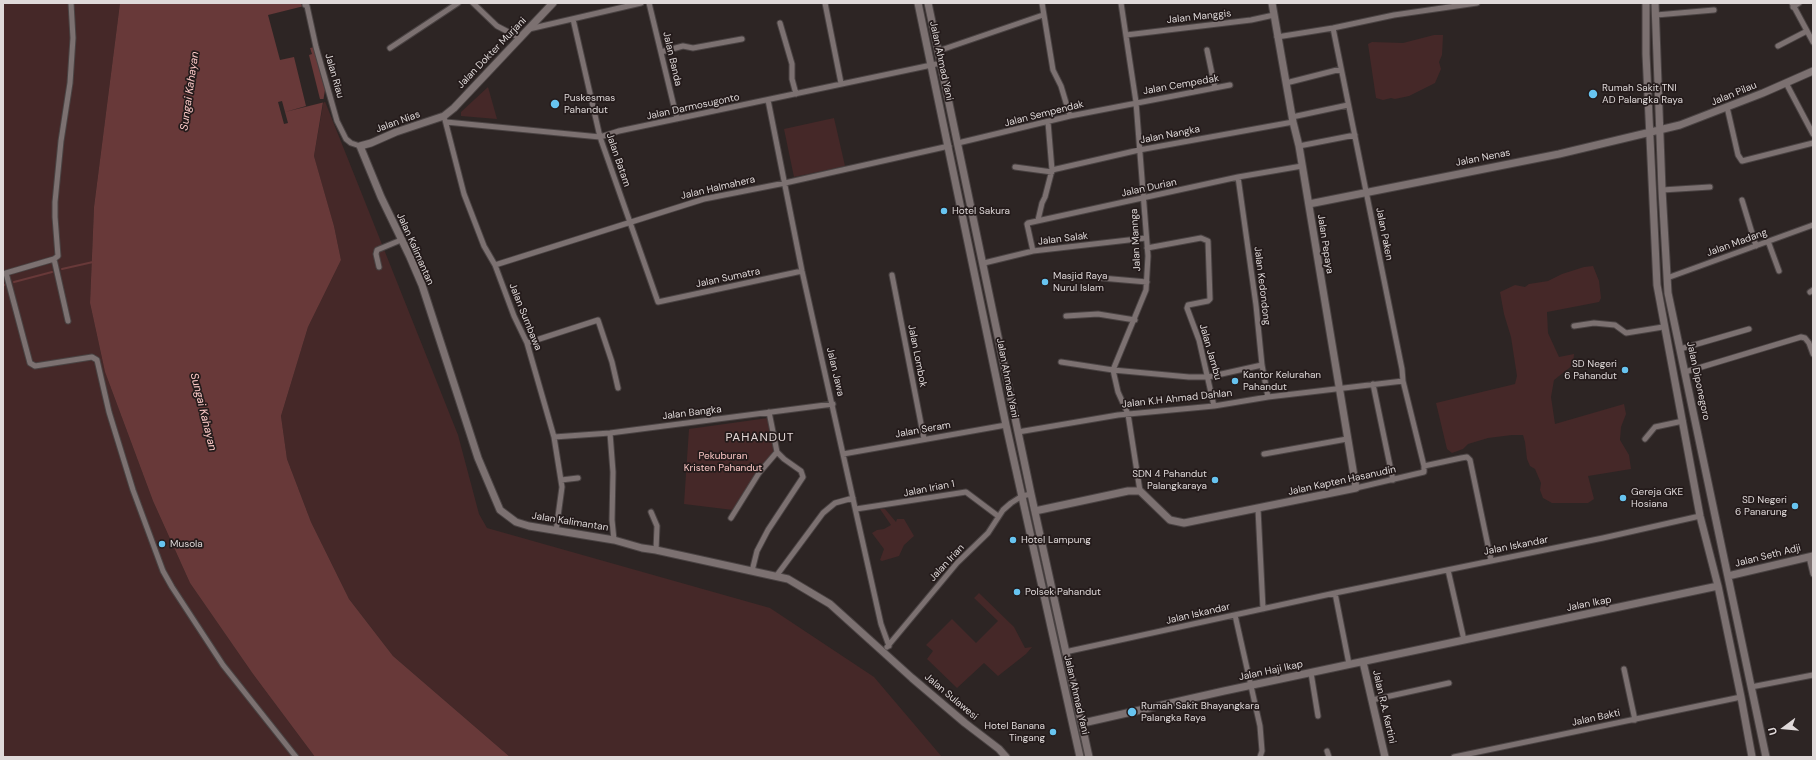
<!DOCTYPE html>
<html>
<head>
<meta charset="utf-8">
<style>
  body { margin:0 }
  #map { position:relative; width:1816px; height:760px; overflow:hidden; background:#2d2524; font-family:"DM Sans",sans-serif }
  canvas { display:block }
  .frame { position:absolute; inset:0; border:4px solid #dfd9d9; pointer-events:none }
  .north { position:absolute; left:1764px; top:708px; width:40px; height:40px; -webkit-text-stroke:3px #241b1b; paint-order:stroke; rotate:254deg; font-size:11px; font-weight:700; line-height:16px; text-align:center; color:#dfd9d9 }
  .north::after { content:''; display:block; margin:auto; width:14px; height:18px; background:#dfd9d9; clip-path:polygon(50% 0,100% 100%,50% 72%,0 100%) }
</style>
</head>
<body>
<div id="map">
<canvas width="1816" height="760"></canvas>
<div class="frame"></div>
<div class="north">U</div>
</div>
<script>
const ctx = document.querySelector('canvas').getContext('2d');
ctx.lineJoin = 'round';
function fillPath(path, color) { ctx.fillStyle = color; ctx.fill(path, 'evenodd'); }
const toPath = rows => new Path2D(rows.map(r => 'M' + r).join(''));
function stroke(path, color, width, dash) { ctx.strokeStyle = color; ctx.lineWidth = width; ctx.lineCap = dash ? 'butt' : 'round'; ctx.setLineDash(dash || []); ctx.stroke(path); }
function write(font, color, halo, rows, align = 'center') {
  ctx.font = font + ' "DM Sans",sans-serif'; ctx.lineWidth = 3.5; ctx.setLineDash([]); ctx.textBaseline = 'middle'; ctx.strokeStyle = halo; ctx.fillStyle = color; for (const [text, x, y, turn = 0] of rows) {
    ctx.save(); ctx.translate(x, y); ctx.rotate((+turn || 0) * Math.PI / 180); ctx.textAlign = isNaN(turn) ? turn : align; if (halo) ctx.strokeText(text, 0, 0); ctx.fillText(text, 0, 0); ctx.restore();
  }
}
fillPath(toPath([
  [3,3,120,3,94,207,90,303,105,372,153,501,190,583,253,674,315,757,3,757],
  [1434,35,1443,35,1442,55,1439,62,1441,69,1435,83,1409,96,1395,99,1391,98,1383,100,1376,98,1368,44,1372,42,1403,43],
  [488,87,497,119,461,116,461,112],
  [324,99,458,435,479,514,487,528,770,608,874,677,942,757,510,757,393,656,349,599,311,522,287,459,281,416,308,327,341,260,334,226,314,156],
  [834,118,845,166,794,177,784,129],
  [1593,266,1599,281,1601,298,1599,302,1547,312,1548,333,1559,357,1574,354,1573,365,1554,380,1551,397,1555,424,1624,404,1626,414,1621,427,1620,440,1629,455,1631,469,1588,476,1594,499,1588,503,1552,503,1543,498,1540,490,1541,483,1535,469,1530,466,1527,459,1525,442,1523,435,1512,435,1488,438,1468,444,1463,449,1452,453,1447,449,1436,403,1515,384,1517,376,1511,337,1504,314,1500,292,1515,285,1525,287,1529,284,1548,281,1562,274,1584,267],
  [768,418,775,452,733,510,684,504,689,429],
  [880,509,885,509,896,522,897,519,904,519,914,536,904,545,899,556,882,561,880,560,884,549,872,533,877,530,884,529,891,525],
  [979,593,1014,627,1025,648,1032,647,1026,654,998,676,984,663,957,688,927,659,933,651,926,645,952,619,976,643,998,621,974,598]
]), '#452828');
fillPath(toPath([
  [120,3,301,3,325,90,314,156,334,226,341,260,308,327,281,416,287,459,311,522,349,599,393,656,510,757,315,757,253,674,190,583,153,501,105,372,90,303,94,207]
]), '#683939');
fillPath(toPath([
  [304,6,315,47,310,48,312,54,309,55,320,99,326,99,325,102,285,112,288,123,284,124,278,102,282,101,285,112,306,106,294,57,280,60,268,15]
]), '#2d2524');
stroke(toPath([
  [62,269,93,262],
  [14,282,52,272],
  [3,286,4,285]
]), '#683939', 2);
const street = toPath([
  [305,3,305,5,307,6,316,47,337,121,346,139,351,143,360,146],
  [473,3,497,26,520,38],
  [649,3,677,119],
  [825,3,841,83],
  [1042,3,1053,70,1061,86,1070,116],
  [1121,3,1136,102,1148,256,1146,290,1113,370,1118,392,1128,414,1140,491],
  [1792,3,1813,42],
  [1793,7,1799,3],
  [1656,15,1714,10],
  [573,19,600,137,658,302,802,271],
  [780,23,792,64,792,79,796,94],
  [529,29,641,3],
  [1126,35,1251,20,1274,15],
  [1277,37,1333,28,1394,15,1477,3],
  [1778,46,1807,31],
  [390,48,458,3],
  [1207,50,1215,88],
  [938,51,1043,15],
  [661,52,683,46,693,48,742,39],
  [1286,83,1341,69],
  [1786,83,1813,134],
  [768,100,802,271,881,624,889,646],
  [1727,107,1738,155,1742,161,1813,143],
  [1292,117,1348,105],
  [445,120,464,194,484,246,495,265,514,316,527,343,554,437,562,487,556,531],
  [446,122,600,137,619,131,941,63],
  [958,143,1070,116,1230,85],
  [1299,146,1355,135],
  [1015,167,1052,172],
  [1052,170,1139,150,1293,122],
  [1238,177,1256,305,1262,365,1268,397],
  [1662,190,1710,187],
  [1742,200,1756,246],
  [1038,220,1042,203,1045,197,1052,170,1048,122],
  [1768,241,1779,271],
  [1147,248,1201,238,1208,241,1210,299,1208,301,1188,305,1187,308,1199,340,1214,406],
  [1033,251,1027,224,1028,223,1238,177,1302,166],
  [54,259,68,321],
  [984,263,1033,251,1146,238],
  [495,265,704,199,785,183,949,146],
  [379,267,376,254,377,250,401,240],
  [6,273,54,259,58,256,55,217,55,202,61,141,70,83,73,38,71,3],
  [3,274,6,273,30,363,35,366,92,357,97,360,109,412,133,490,163,571,172,587,223,665,296,757],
  [892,275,924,439],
  [1101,278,1147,282],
  [1667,278,1813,225],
  [1810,292,1813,290],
  [1066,316,1098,314,1135,320],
  [1574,326,1594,323,1615,325,1626,333,1663,327],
  [527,343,598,320,612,362,618,388],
  [1680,349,1749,329],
  [1061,362,1113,370,1189,377,1208,377,1262,365],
  [1685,372,1801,337,1805,338,1809,343,1813,354],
  [1373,384,1393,480],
  [1018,432,1118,415,1214,406,1268,397,1403,381,1402,369,1333,28],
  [610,433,613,472,612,520,614,540],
  [554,437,610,433,833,404],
  [1645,439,1655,427,1683,421],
  [843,454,1006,425],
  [1264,454,1347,439],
  [1424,466,1461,458,1467,457,1470,460,1491,560],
  [561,480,578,478],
  [1356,488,1424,472,1424,466,1403,381],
  [856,509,966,492,998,516],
  [1258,509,1263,609],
  [651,512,657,526,656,550],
  [731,518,759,473,777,452],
  [1809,557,1813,574],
  [1448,570,1464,640],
  [752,571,757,551,768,530,803,477,801,471,784,459,777,452,769,412],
  [777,575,823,513,835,503,853,498],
  [1335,593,1349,664],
  [1235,615,1260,726,1262,751,1260,757],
  [887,647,957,563,988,533,1003,510,1011,503,1022,496,1031,494],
  [1065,652,1335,593,1603,538,1700,516],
  [1624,669,1635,720],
  [1311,673,1318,716],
  [1751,687,1813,675],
  [1372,700,1449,683],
  [1327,751,1329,757],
  [1454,757,1741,697]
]);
const secondary = toPath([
  [553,3,454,108,444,116,396,132,371,143,360,146,381,197,410,257,422,285,478,458,500,510,516,522,529,526,614,540,642,548,656,550,788,579,830,604,912,678,965,723,999,749,1006,757],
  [918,3,1006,425,1080,757],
  [928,3,1031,494,1089,757],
  [1646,3,1646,54,1657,285,1700,516,1718,586,1741,697,1752,757],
  [1655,3,1662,190,1668,293,1766,757],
  [1309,204,1559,154,1680,125,1763,93,1813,71],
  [1035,511,1128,491,1140,491,1170,520,1184,523,1356,488,1299,146,1293,122,1272,3],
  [1728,576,1813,556],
  [1363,662,1385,757],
  [1083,723,1224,691,1718,586]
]);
stroke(street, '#4a4343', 7);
stroke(secondary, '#4a4343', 9);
stroke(street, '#7c7171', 5);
stroke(secondary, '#7c7171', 7);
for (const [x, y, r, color] of [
  [1593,94,5,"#67c4f0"],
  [555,104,5,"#67c4f0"],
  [944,211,4,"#67c4f0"],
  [1045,282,4,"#67c4f0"],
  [1625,370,4,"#67c4f0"],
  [1235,381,4,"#67c4f0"],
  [1215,480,4,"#67c4f0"],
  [1623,498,4,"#67c4f0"],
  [1795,506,4,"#67c4f0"],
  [1013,540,4,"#67c4f0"],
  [162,544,4,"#67c4f0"],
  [1017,592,4,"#67c4f0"],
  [1132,712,5,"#67c4f0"],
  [1053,732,4,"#67c4f0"]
]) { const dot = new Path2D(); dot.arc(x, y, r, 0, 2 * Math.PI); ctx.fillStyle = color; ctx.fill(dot); stroke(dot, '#241b1b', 1.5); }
write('10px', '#dfd9d9', '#241b1b', [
  ["Jalan Manggis",1199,17,-6],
  ["Jalan Dokter Murjani",492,53,-46],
  ["Jalan Banda",672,59,77],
  ["Jalan Ahmad Yani",941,61,78],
  ["Jalan Riau",334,76,74],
  ["Jalan Cempedak",1181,85,-10],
  ["Jalan Pilau",1734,94,-22],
  ["Jalan Darmosugonto",693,107,-12],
  ["Jalan Sempendak",1044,114,-14],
  ["Jalan Nias",398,122,-20],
  ["Jalan Nangka",1170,135,-11],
  ["Jalan Nenas",1483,158,-11],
  ["Jalan Batam",618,160,71],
  ["Jalan Halmahera",718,188,-13],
  ["Jalan Durian",1149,188,-12],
  ["Jalan Paken",1384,234,79],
  ["Jalan Salak",1063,239,-7],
  ["Jalan Mannga",1136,240,-93],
  ["Jalan Madang",1737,243,-20],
  ["Jalan Pepaya",1325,244,81],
  ["Jalan Kalimantan",415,249,66],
  ["Jalan Sumatra",728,278,-12],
  ["Jalan Kedondong",1262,286,83],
  ["Jalan Sumbawa",525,317,68],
  ["Jalan Jambu",1210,352,74],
  ["Jalan Lombok",917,356,79],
  ["Jalan Jawa",835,372,77],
  ["Jalan Ahmad Yani",1007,378,79],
  ["Jalan Diponegoro",1698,381,78],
  ["Jalan K.H Ahmad Dahlan",1177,399,-6],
  ["Jalan Bangka",692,413,-7],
  ["Jalan Seram",923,430,-10],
  ["Jalan Kapten Hasanudin",1342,481,-12],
  ["Jalan Irian 1",929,489,-11],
  ["Jalan Kalimantan",570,522,9],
  ["Jalan Iskandar",1516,546,-11],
  ["Jalan Seth Adji",1768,556,-14],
  ["Jalan Irian",947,563,-47],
  ["Jalan Ikap",1589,604,-11],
  ["Jalan Iskandar",1198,614,-13],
  ["Jalan Haji Ikap",1271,671,-12],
  ["Jalan Ahmad Yani",1076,695,77],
  ["Jalan Sulawesi",951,697,40],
  ["Jalan R.A. Kartini",1384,707,77],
  ["Jalan Bakti",1596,718,-12]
]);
write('10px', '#dfd9d9', '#241b1b', [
  ["Rumah Sakit TNI",1602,88],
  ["AD Palangka Raya",1602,100],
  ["Puskesmas",564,98],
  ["Pahandut",564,110],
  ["Hotel Sakura",952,211],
  ["Masjid Raya",1053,276],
  ["Nurul Islam",1053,288],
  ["SD Negeri",1617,364,"right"],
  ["6 Pahandut",1617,376,"right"],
  ["Kantor Kelurahan",1243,375],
  ["Pahandut",1243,387],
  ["SDN 4 Pahandut",1207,474,"right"],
  ["Palangkaraya",1207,486,"right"],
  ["Gereja GKE",1631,492],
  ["Hosiana",1631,504],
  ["SD Negeri",1787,500,"right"],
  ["6 Panarung",1787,512,"right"],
  ["Hotel Lampung",1021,540],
  ["Musola",170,544],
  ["Polsek Pahandut",1025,592],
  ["Rumah Sakit Bhayangkara",1141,706],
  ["Palangka Raya",1141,718],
  ["Hotel Banana",1045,726,"right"],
  ["Tingang",1045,738,"right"]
], 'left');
write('10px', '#f9c6c4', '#241b1b', [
  ["Pekuburan",723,456],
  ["Kristen Pahandut",723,468]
]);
write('italic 11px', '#fecbc9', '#241b1b', [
  ["Sungai Kahayan",190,91,-82],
  ["Sungai Kahayan",203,412,76]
]);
ctx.letterSpacing = '1px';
write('12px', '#e4d8d7', '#241b1b', [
  ["PAHANDUT",760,438]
]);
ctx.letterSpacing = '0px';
</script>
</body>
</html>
